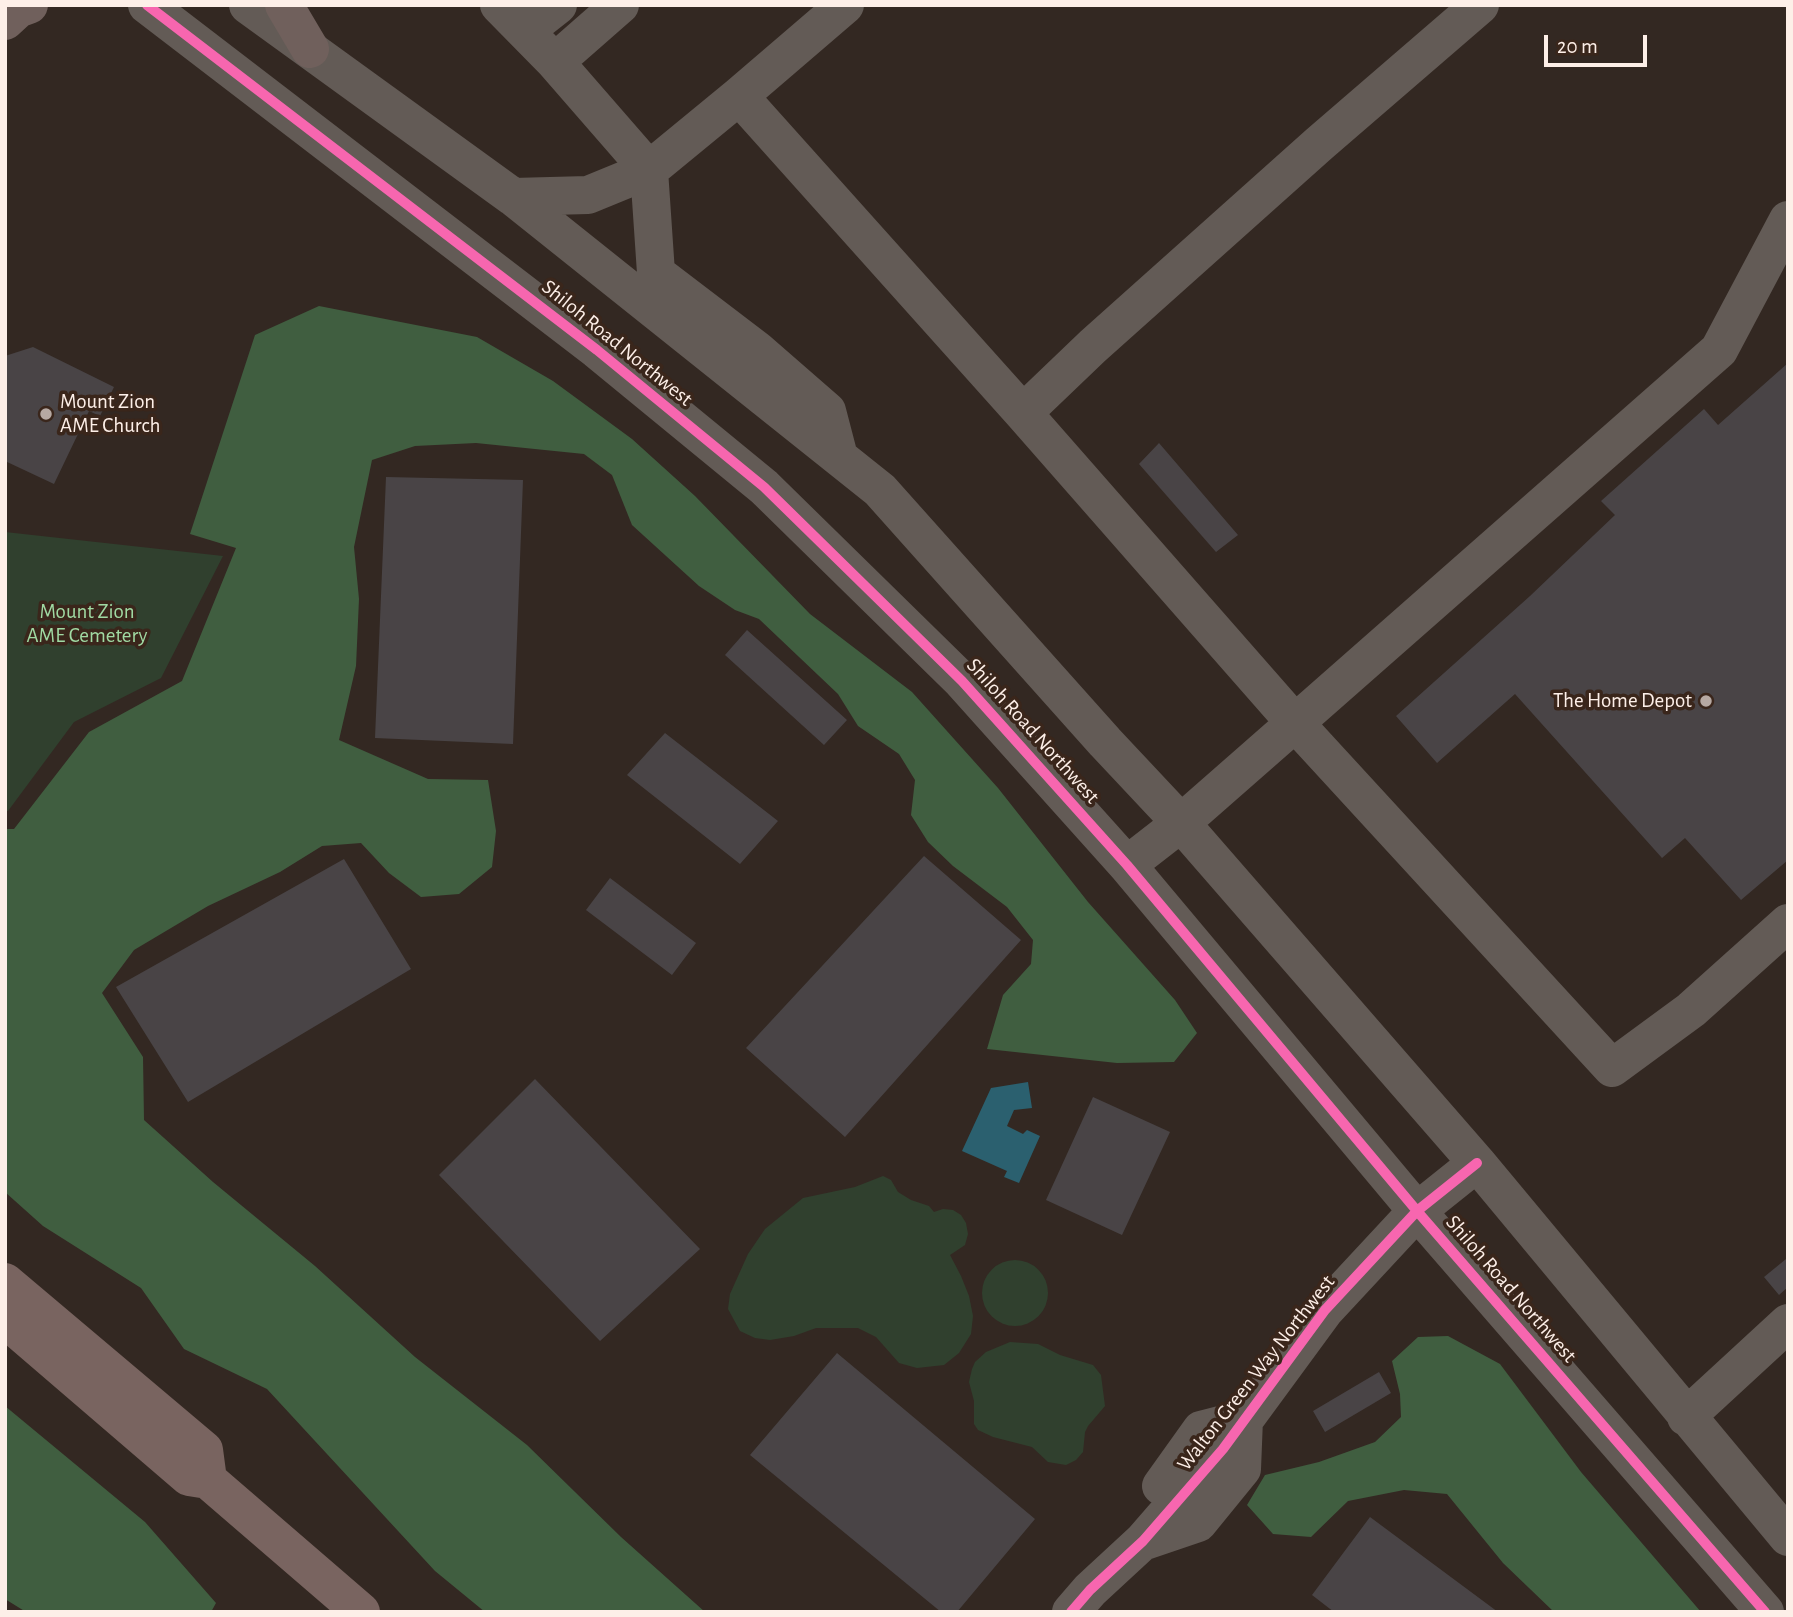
<!DOCTYPE html>
<html>
<head>
<meta charset="utf-8">
<style>
  body { margin:0 }
  #map { position:relative; width:1793px; height:1617px; overflow:hidden; background:#332822; font-family:"Alegreya Sans",sans-serif }
  canvas { display:block }
  .frame { position:absolute; inset:0; border:7px solid #fdefe8; pointer-events:none }
  .scale { position:absolute; left:1544px; top:35px; width:103px; height:32px; box-sizing:border-box; border:4px solid #fdefe8; border-top:0; padding-left:9px; font-size:21px; line-height:24px; white-space:nowrap; color:#fdefe8; -webkit-text-stroke:5px #3a261b; paint-order:stroke }
</style>
</head>
<body>
<div id="map">
<canvas width="1793" height="1617"></canvas>
<div class="frame"></div>
<div class="scale">20 m</div>
</div>
<script>
const ctx = document.querySelector('canvas').getContext('2d');
ctx.lineJoin = 'round';
function fillPath(path, color) { ctx.fillStyle = color; ctx.fill(path, 'evenodd'); }
const toPath = rows => new Path2D(rows.map(r => 'M' + r).join(''));
function stroke(path, color, width, dash) { ctx.strokeStyle = color; ctx.lineWidth = width; ctx.lineCap = dash ? 'butt' : 'round'; ctx.setLineDash(dash || []); ctx.stroke(path); }
function write(font, color, halo, rows, align = 'center') {
  ctx.font = font + ' "Alegreya Sans",sans-serif'; ctx.lineWidth = 7; ctx.setLineDash([]); ctx.textBaseline = 'middle'; ctx.strokeStyle = halo; ctx.fillStyle = color; for (const [text, x, y, turn = 0] of rows) {
    ctx.save(); ctx.translate(x, y); ctx.rotate((+turn || 0) * Math.PI / 180); ctx.textAlign = isNaN(turn) ? turn : align; if (halo) ctx.strokeText(text, 0, 0); ctx.fillText(text, 0, 0); ctx.restore();
  }
}
fillPath(toPath([
  [5,532,223,556,161,678,74,722,8,811,5,811],
  [883,1176,891,1180,898,1192,911,1200,929,1206,934,1212,943,1209,953,1210,961,1215,966,1223,968,1234,965,1245,950,1255,961,1276,969,1296,973,1316,971,1334,959,1353,944,1365,917,1368,899,1363,876,1337,858,1328,816,1328,794,1336,770,1340,755,1338,740,1331,728,1309,730,1294,748,1254,765,1229,803,1198,855,1187],
  '982 1293a33 33 0 1 1 66 0a33 33 0 1 1-66 0Z',
  [1010,1342,1038,1344,1060,1355,1093,1365,1101,1375,1105,1406,1088,1426,1085,1432,1083,1452,1076,1460,1066,1465,1048,1462,1032,1447,993,1437,978,1430,974,1424,974,1401,969,1382,972,1369,975,1362,986,1352]
]), '#30402e');
fillPath(toPath([
  [319,306,477,337,553,381,632,439,695,496,810,614,912,692,998,788,1088,902,1175,1000,1197,1033,1174,1062,1117,1063,987,1049,1003,995,1031,964,1033,940,1007,907,953,866,928,842,911,815,915,780,899,754,858,726,838,694,759,619,735,610,699,586,632,525,612,475,584,454,476,443,415,446,372,460,354,547,359,599,356,666,339,740,428,779,488,780,496,831,492,867,459,894,421,897,389,873,361,843,322,846,280,872,208,906,134,950,102,993,143,1057,144,1120,213,1182,315,1266,415,1357,527,1445,621,1537,705,1612,485,1612,435,1571,267,1389,184,1349,141,1288,43,1226,5,1192,5,829,14,829,89,732,182,681,236,548,190,534,255,335],
  [1448,1336,1500,1364,1581,1472,1701,1612,1554,1612,1503,1563,1447,1494,1404,1490,1348,1501,1311,1537,1273,1534,1247,1505,1265,1475,1319,1462,1375,1442,1401,1417,1400,1394,1392,1361,1418,1337],
  [5,1406,145,1522,216,1603,211,1612,26,1612,5,1599]
]), '#405e40');
fillPath(toPath([
  [1028,1082,1032,1108,1014,1110,1007,1126,1023,1134,1027,1130,1040,1136,1019,1183,1004,1177,1007,1171,962,1151,991,1088]
]), '#2b606f');
fillPath(toPath([
  [33,347,114,387,100,416,89,411,54,484,5,461,5,356],
  [1788,363,1788,860,1741,900,1685,838,1662,858,1515,694,1437,763,1396,716,1530,596,1615,515,1601,501,1704,409,1718,425],
  [1159,443,1238,535,1216,552,1139,464],
  [386,477,523,480,513,744,375,738],
  [747,630,847,720,824,745,725,655],
  [665,733,778,821,740,864,627,775],
  [924,856,1021,940,845,1137,746,1048],
  [344,859,411,969,188,1102,116,987],
  [610,878,696,943,672,975,586,910],
  [535,1079,700,1249,600,1341,439,1175],
  [1093,1097,1170,1132,1122,1235,1046,1200],
  [1786,1259,1788,1287,1779,1295,1764,1277],
  [837,1353,1035,1519,957,1612,941,1612,750,1455],
  [1379,1372,1391,1393,1325,1432,1313,1411],
  [1370,1517,1498,1612,1334,1612,1312,1595]
]), '#494446');
stroke(toPath([
  [147,5,597,350,764,487,962,681,1127,865,1417,1211,1765,1612],
  [248,5,513,197,880,490,1105,742,1181,823,1477,1163,1788,1537],
  [499,5,555,62,649,170,656,273,757,350,827,411,839,457],
  [525,31,558,5],
  [555,62,620,5],
  [739,96,1023,413,1295,723,1612,1068,1691,1010,1788,923],
  [513,197,588,195,649,170,739,96,845,5],
  [1023,413,1093,346,1319,144,1480,5],
  [1127,865,1181,823,1295,723,1719,350,1788,220],
  [1686,1417,1788,1323],
  [1161,1486,1201,1430,1244,1419],
  [1145,1541,1198,1523,1242,1469,1244,1419],
  [1071,1612,1090,1590,1143,1541,1223,1449,1325,1310,1417,1211,1477,1163]
]), '#635b56', 38);
stroke(toPath([
  [284,5,310,49],
  [5,21,18,9,29,5]
]), '#70605c', 38);
stroke(toPath([
  [5,1282,204,1450,208,1480],
  [5,1319,189,1477,208,1480,361,1612]
]), '#796460', 38);
stroke(toPath([
  [147,5,597,350,764,487,962,681,1127,865,1417,1211,1765,1612],
  [1071,1612,1090,1590,1143,1541,1223,1449,1325,1310,1417,1211,1477,1163]
]), '#f766af', 10);
for (const [x, y, r, color] of [
  [46,414,7,"#b6a9a3"],
  [1706,701,7,"#b6a9a3"]
]) { const dot = new Path2D(); dot.arc(x, y, r, 0, 2 * Math.PI); ctx.fillStyle = color; ctx.fill(dot); stroke(dot, '#3a261b', 2.5); }
write('21px', '#fdefe8', '#3a261b', [
  ["Shiloh Road Northwest",617,343,39],
  ["Shiloh Road Northwest",1033,731,48],
  ["Shiloh Road Northwest",1511,1289,49],
  ["Walton Green Way Northwest",1256,1373,-52]
]);
write('21px', '#fdefe8', '#3a261b', [
  ["Mount Zion",60,402],
  ["AME Church",60,426],
  ["The Home Depot",1692,701,"right"]
], 'left');
write('21px', '#a0daa3', '#3a261b', [
  ["Mount Zion",87,612],
  ["AME Cemetery",87,636]
]);
</script>
</body>
</html>
